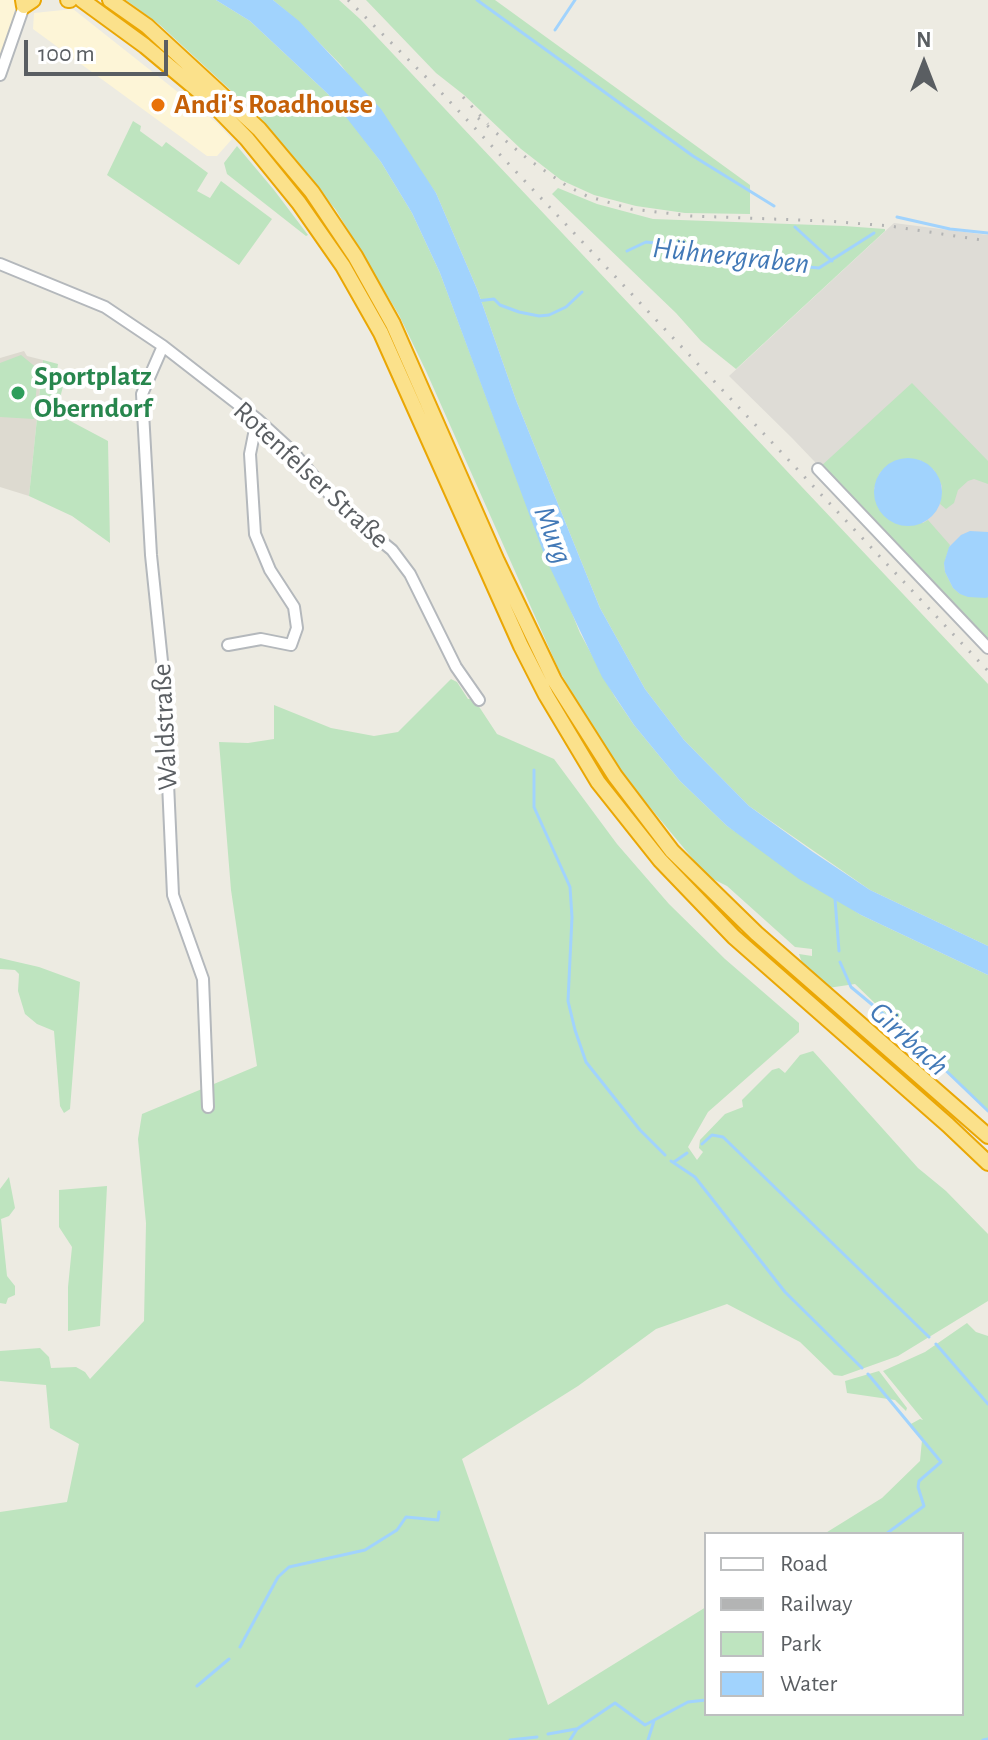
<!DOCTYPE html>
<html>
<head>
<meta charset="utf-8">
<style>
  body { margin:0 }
  #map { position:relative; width:988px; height:1740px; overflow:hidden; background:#edebe2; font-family:"Alegreya Sans",sans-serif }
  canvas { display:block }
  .legend { position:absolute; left:704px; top:1532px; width:260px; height:184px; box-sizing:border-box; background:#fff; border:2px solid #bdbfc0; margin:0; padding:10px 14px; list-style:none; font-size:24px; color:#5a5e62 }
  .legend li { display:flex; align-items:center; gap:16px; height:40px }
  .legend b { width:40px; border:2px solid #bdbfc0 }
  .north { position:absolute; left:884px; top:24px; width:80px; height:80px; -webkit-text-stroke:6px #fff; paint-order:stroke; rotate:0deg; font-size:22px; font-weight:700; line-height:32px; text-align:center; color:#5a5e62 }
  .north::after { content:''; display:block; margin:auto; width:28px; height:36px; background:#5a5e62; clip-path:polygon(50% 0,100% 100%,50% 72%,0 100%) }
  .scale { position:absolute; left:24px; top:40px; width:144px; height:36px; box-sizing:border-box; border:4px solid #5a5e62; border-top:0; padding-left:10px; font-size:24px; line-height:28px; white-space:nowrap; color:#5a5e62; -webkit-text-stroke:6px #fff; paint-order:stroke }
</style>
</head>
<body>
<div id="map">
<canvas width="988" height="1740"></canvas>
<ul class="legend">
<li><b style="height:10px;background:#fff"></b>Road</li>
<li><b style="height:10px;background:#b3b4b4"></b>Railway</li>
<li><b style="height:22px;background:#bee4bf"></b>Park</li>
<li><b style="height:22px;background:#a1d3fd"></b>Water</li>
</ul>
<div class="north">N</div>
<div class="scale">100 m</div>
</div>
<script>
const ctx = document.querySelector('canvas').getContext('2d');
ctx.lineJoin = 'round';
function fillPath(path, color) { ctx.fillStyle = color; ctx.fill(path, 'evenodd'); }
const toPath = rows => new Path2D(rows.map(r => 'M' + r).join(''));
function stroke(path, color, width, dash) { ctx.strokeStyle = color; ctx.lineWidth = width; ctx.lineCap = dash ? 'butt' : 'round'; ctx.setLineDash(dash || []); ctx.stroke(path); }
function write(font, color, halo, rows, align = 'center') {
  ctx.font = font + ' "Alegreya Sans",sans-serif'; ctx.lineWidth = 8; ctx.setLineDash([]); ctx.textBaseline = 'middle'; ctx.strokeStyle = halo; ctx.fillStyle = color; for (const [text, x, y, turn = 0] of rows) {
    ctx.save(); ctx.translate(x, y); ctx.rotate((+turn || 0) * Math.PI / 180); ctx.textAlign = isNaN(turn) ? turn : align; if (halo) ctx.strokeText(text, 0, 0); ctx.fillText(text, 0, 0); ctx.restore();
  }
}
fillPath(toPath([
  [0,0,17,0,15,34,0,70],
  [73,9,217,123,232,139,217,156,207,156,33,29,34,13]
]), '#fdf5d7');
fillPath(toPath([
  [894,223,988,235,988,643,792,438,729,376]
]), '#dedcd6');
fillPath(toPath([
  [24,351,27,356,43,360,29,496,0,487,0,358]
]), '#dddad0');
fillPath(toPath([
  [126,0,216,0,250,21,328,94,355,127,381,162,412,213,440,273,509,458,580,633,615,697,634,725,680,781,727,826,861,915,988,975,988,1112,855,984,828,988,803,966,799,954,812,956,812,949,795,947,727,886,707,876,629,782,585,717,558,668,426,371,399,315,336,210,265,124,238,97,160,25],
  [273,0,339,0,360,19,988,684,988,946,870,890,749,806,684,740,645,689,600,608,516,400,477,289,436,193,341,65,299,22],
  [366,0,495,0,750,185,750,214,685,213,636,206,594,195,561,180,521,149,464,95,436,73],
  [133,121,141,126,140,131,162,147,166,142,208,173,197,191,210,198,221,181,272,219,239,265,107,175],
  [237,146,274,190,308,235,306,236,227,174,224,163],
  [558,188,597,204,653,219,844,226,885,229,885,231,736,369,701,341,676,313,552,194],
  [21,355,38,369,34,419,0,417,0,363],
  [43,360,58,364,57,371,66,375,61,394,61,416,108,441,110,543,72,516,29,496],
  [912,383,988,461,988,484,974,479,968,481,958,490,954,503,946,509,940,504,942,486,934,470,920,460,880,472,874,489,923,523,928,520,950,545,944,564,945,572,953,588,960,594,988,597,988,643,820,467],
  [451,679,457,682,468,699,474,699,497,734,554,759,617,844,669,904,725,959,799,1023,799,1032,708,1112,688,1147,697,1160,703,1152,699,1148,700,1140,725,1114,743,1107,742,1100,772,1070,779,1068,785,1073,800,1055,813,1051,918,1168,946,1191,988,1234,988,1301,898,1356,842,1376,834,1375,800,1342,727,1304,656,1329,578,1386,462,1459,548,1705,706,1607,706,1714,962,1714,962,1534,824,1534,882,1498,920,1461,922,1440,909,1425,920,1419,923,1420,883,1371,925,1352,967,1323,976,1332,988,1336,988,1740,0,1740,0,1512,67,1502,79,1444,50,1428,46,1385,0,1381,0,1351,40,1348,49,1357,51,1368,76,1367,85,1372,90,1379,144,1321,146,1223,138,1139,142,1114,257,1066,231,890,219,742,248,743,274,739,274,705,331,728,374,736,398,732],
  [0,958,39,967,80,982,70,1109,64,1113,60,1106,54,1031,37,1024,25,1014,18,991,19,974,15,970,0,969],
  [9,1177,15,1208,9,1216,1,1219,7,1276,15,1286,15,1295,8,1298,6,1304,0,1303,0,1189],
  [107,1186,100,1326,68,1331,68,1287,72,1247,59,1227,59,1190],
  [879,1371,907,1408,906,1411,895,1400,847,1393,845,1381]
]), '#bee4bf');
fillPath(toPath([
  [216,0,273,0,299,21,381,109,436,193,477,289,516,400,600,608,645,689,684,740,749,806,813,852,870,890,988,946,988,975,861,915,799,879,727,826,680,781,634,725,602,677,545,557,440,273,412,213,381,162,328,94,250,21],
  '874 492a34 34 0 1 1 68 0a34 34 0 1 1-68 0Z',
  [970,531,988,532,988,597,986,598,968,597,960,594,953,588,945,572,944,563,949,547,961,535]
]), '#a1d3fd');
stroke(toPath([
  [477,0,693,156,774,206],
  [555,30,575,0],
  [897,217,950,229,988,233],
  [795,227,832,261],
  [627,251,646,242,779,257,798,266,819,268,874,233],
  [477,301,494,299,500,305,519,312,539,316,549,315,566,307,582,292],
  [534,770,534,807,570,887,572,917,568,1001,575,1030,586,1062,640,1130,665,1155],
  [835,899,839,951],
  [840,962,851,987,911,1037,988,1111],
  [702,1144,712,1135,723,1137,929,1337],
  [671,1161,695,1177,785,1292,862,1368],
  [674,1162,687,1153],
  [936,1344,988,1404],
  [868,1374,941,1462,919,1481,918,1487,924,1506,886,1534],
  [240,1647,278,1577,289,1567,365,1550,397,1530,406,1517,438,1520,439,1512],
  [197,1686,229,1659],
  [548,1734,576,1729],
  [510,1740,537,1737],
  [570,1740,577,1729,615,1703,645,1725,688,1702,706,1700],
  [648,1740,654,1721],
  [983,1740,988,1739]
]), '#a1d3fd', 3);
const minor = toPath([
  [0,75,24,6],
  [0,264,105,307,163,346,257,419,292,451,343,510,392,550,410,574,456,667,479,700],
  [163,346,142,394,151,555,163,671,173,895,203,979,208,1107],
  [818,469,988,648],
  [228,645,261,639,291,645,297,628,294,607,270,570,255,534,250,454,257,419]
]);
const highway = toPath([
  [23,0,24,6,33,0],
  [68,0,70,0],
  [82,0,145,46,206,97,247,139,299,203,343,266,381,333,521,646,546,695,598,782,660,860,734,937,948,1125,988,1163],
  [110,0,147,26,259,129,312,192,355,256,393,324,497,561,554,680,615,776,672,851,756,933,988,1136]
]);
stroke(minor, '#b4b8bc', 14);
stroke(highway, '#eaa705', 18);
stroke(minor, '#fff', 10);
stroke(highway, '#fbe18b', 14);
stroke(toPath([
  [348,0,436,87,988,671],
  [463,97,488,124],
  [478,118,529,160,567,186,587,196,631,209,691,216,827,221,890,226,988,241]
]), '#b3b4b4', 3, [2, 10]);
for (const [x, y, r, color] of [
  [158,105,8,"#e8710a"],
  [18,393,8,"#2e9e5b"]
]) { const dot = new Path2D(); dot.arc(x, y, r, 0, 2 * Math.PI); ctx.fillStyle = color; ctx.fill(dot); stroke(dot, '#fff', 3); }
write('bold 28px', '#c56008', '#fff', [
  ["Andi's Roadhouse",174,105]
], 'left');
write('bold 28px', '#27864d', '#fff', [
  ["Sportplatz",34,377],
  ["Oberndorf",34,409]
], 'left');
write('28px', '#5a5e62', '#fff', [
  ["Rotenfelser Straße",311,475,43],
  ["Waldstraße",165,727,-93]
]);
write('italic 30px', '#4279b7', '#fff', [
  ["Hühnergraben",731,256,6],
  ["Murg",553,535,69],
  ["Girrbach",909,1039,42]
]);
</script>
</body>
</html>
